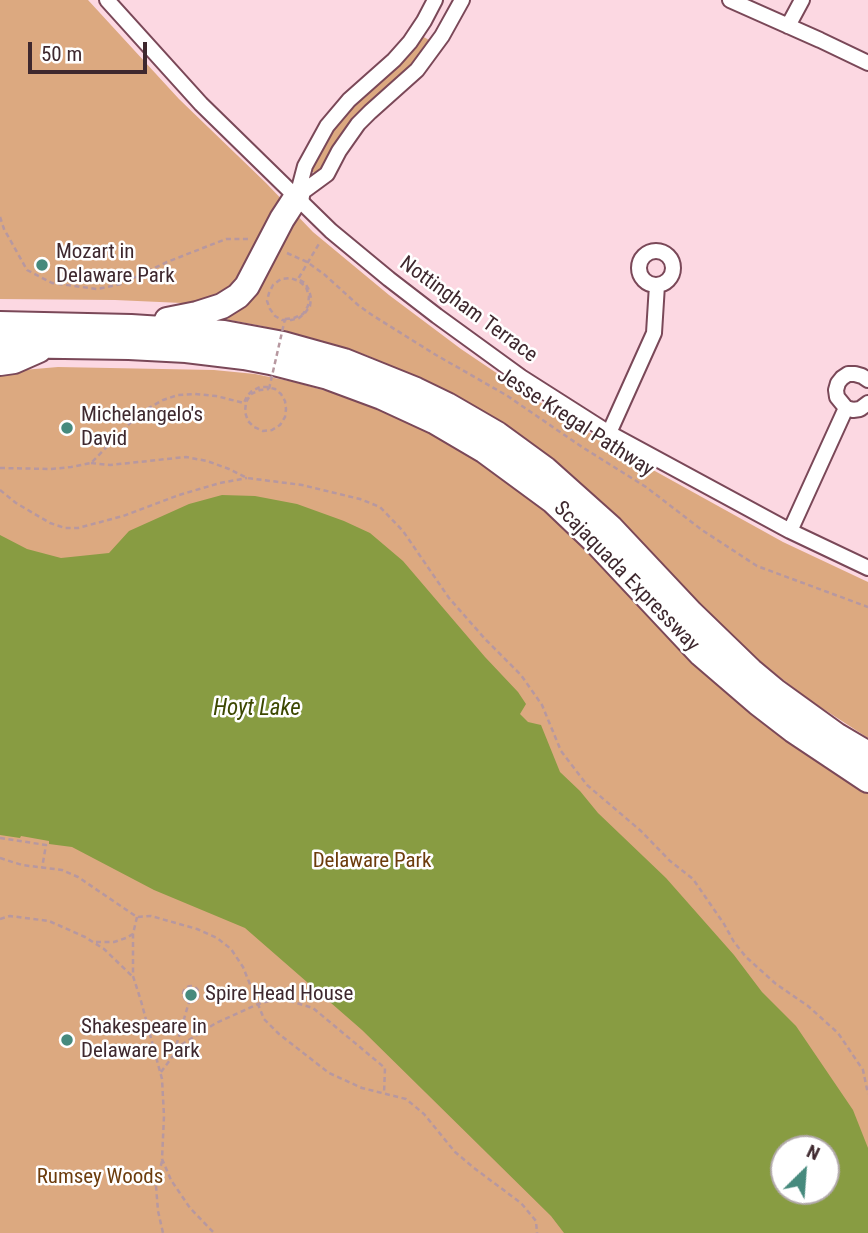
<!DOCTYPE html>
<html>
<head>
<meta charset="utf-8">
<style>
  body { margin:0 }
  #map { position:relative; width:868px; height:1233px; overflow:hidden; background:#fcd8e2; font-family:"Roboto Condensed",sans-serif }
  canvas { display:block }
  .north { position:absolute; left:770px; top:1135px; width:70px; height:70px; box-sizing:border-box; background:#fff; border:2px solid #b2a9ab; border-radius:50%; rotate:25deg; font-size:19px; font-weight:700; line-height:28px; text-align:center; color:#3e282e }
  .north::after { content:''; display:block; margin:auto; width:24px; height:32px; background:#468a7d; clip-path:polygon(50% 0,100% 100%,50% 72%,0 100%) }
  .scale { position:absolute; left:28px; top:42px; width:119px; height:32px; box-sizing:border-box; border:4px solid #3e282e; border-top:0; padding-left:9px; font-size:21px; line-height:24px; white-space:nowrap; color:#3e282e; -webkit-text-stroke:5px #fff; paint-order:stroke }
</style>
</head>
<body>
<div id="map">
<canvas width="868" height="1233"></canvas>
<div class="north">N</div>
<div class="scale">50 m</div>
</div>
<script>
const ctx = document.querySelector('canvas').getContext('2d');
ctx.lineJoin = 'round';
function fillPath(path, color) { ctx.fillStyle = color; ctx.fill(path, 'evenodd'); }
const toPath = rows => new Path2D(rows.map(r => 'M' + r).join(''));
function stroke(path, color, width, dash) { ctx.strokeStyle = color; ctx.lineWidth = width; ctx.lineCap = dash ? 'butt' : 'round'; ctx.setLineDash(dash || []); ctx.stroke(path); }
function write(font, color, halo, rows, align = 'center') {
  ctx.font = font + ' "Roboto Condensed",sans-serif'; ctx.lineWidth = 5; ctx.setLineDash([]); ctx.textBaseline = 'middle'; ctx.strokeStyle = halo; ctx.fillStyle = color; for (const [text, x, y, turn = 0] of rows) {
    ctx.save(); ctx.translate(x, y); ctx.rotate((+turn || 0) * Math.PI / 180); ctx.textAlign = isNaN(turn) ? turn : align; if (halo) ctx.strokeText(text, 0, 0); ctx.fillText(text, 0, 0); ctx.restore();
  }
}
fillPath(toPath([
  [0,0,88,0,179,99,266,183,313,232,389,295,461,349,538,401,617,450,783,542,868,582,868,738,805,697,762,663,700,605,604,504,564,468,536,446,498,421,423,380,366,355,339,346,262,326,224,319,212,319,182,303,115,300,0,299],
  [422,36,429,40,430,47,324,171,318,174,312,172,310,168,331,128],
  [58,367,214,370,255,374,294,382,355,399,416,426,469,455,502,477,534,502,868,790,868,1233,0,1233,0,372],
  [784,1149,826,1149,826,1191,784,1191]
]), '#dca980');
fillPath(toPath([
  [222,495,255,496,297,504,344,521,370,533,403,561,485,657,518,692,526,704,520,714,528,722,541,725,560,772,580,791,598,813,666,878,734,955,762,992,796,1026,853,1110,868,1148,868,1233,564,1233,551,1216,362,1030,245,928,154,890,72,847,49,844,49,841,21,836,20,838,0,835,0,535,27,549,61,558,109,553,129,531,189,504],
  [784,1149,826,1149,826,1191,784,1191]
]), '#889c42');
const minor = toPath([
  [107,0,201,104,331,231,389,279,437,316,521,377,609,433,790,531,868,568],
  [730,0,820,40,868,63],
  [788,26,802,0],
  [297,196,327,174,339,151,358,124,370,112,417,70,442,36,462,0],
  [297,196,305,166,327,126,349,100,394,60,410,42,424,21,435,0],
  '639 268a17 17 0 1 1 34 0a17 17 0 1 1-34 0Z',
  [868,380,862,376,855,374,848,374,842,378,838,383,836,390,837,397,846,408,853,410,860,409,868,403],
  [609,433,654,333,657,285],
  [790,531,846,408]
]);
const trunk = toPath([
  [167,320,197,314,222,306,238,296,247,286,282,219,297,196],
  [0,324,131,327,224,333,283,344,344,361,416,390,447,405,497,434,545,469,611,528,691,613,751,671,775,691,836,735,868,754],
  [0,345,129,347,186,350,244,357,270,362,328,377,382,397,434,421,485,451,553,501,595,541,701,654,758,703,793,730,868,780],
  [0,363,14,361,39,350]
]);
stroke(minor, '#7a4858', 18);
stroke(trunk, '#7a4858', 28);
stroke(toPath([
  [0,217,4,229,27,270,52,283,97,289,121,284,167,262,226,239,248,239],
  [287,253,307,262,325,275,358,305,372,315,436,355,506,395,582,447,646,487,702,530,757,566,868,607],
  [285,319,294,318,303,314,308,306,309,296,306,287,299,281,290,278,281,279,273,285,269,293,267,301,270,309,275,316,282,320,291,320,299,318,305,313,310,306,311,298,309,290,305,283,298,279,320,242],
  [91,463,110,465,186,457,207,461,229,469,247,478,302,485,360,499,380,507,403,531,449,598,486,640,521,675,542,705,561,751,587,785,641,831,670,861,693,879,724,924,734,942,746,957,776,984,808,1006,838,1033,863,1070,868,1094],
  [0,468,51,469,71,467,91,463,140,413,163,400,178,395,195,394,216,396,244,403,247,396,252,391,260,387,267,387,275,389,281,394,285,401,286,409,285,417,280,425,272,430,263,431,254,427,248,421,245,412,246,402,251,394,260,390,269,389],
  [0,490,16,503,50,523,65,528,78,528,123,516,179,495,220,483,247,478],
  [0,838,46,845,42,868],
  [0,858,22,865,62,870,78,877,137,917,151,916,197,929,217,938,231,949,243,967,264,1019,279,1034,329,1073,362,1088,406,1099,424,1114,455,1152,474,1168,521,1203,536,1221,537,1233],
  [137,917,133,934,133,976,141,1001,162,1079,164,1116,162,1159,171,1180,190,1208,214,1233],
  [0,919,10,916,49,921,85,937,104,949,132,976],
  [96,942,114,942,126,938,133,934],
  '183 994a8 8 0 1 1 16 0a8 8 0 1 1-16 0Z',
  [174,1053,189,1002],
  [161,1072,181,1045,216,1023,258,1004,273,1000,287,1000,313,1008,385,1068,384,1094],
  [162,1161,156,1186,158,1211,163,1233]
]), '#b798a0', 2.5, [5, 3.5]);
stroke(minor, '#fff', 14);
stroke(trunk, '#fff', 24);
stroke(toPath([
  [269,389,285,319]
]), '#b798a0', 2.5, [5, 3.5]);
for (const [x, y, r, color] of [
  [42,265,7,"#468a7d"],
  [67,428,7,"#468a7d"],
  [191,995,7,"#468a7d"],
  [67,1040,7,"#468a7d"]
]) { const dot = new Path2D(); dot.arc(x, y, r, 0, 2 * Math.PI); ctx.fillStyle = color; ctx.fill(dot); stroke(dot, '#fff', 2.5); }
write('21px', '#3e282e', '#fff', [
  ["Mozart in",56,253],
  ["Delaware Park",56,277],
  ["Michelangelo's",81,416],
  ["David",81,440],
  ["Spire Head House",205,995],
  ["Shakespeare in",81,1028],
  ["Delaware Park",81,1052]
], 'left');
write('21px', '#3e282e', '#fff', [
  ["Nottingham Terrace",468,310,36],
  ["Jesse Kregal Pathway",575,423,33],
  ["Scajaquada Expressway",626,577,46]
]);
write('21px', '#6c3c0c', '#fff', [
  ["Delaware Park",372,862],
  ["Rumsey Woods",100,1178]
]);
write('italic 23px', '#3c4801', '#fff', [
  ["Hoyt Lake",257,709]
]);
</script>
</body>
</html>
